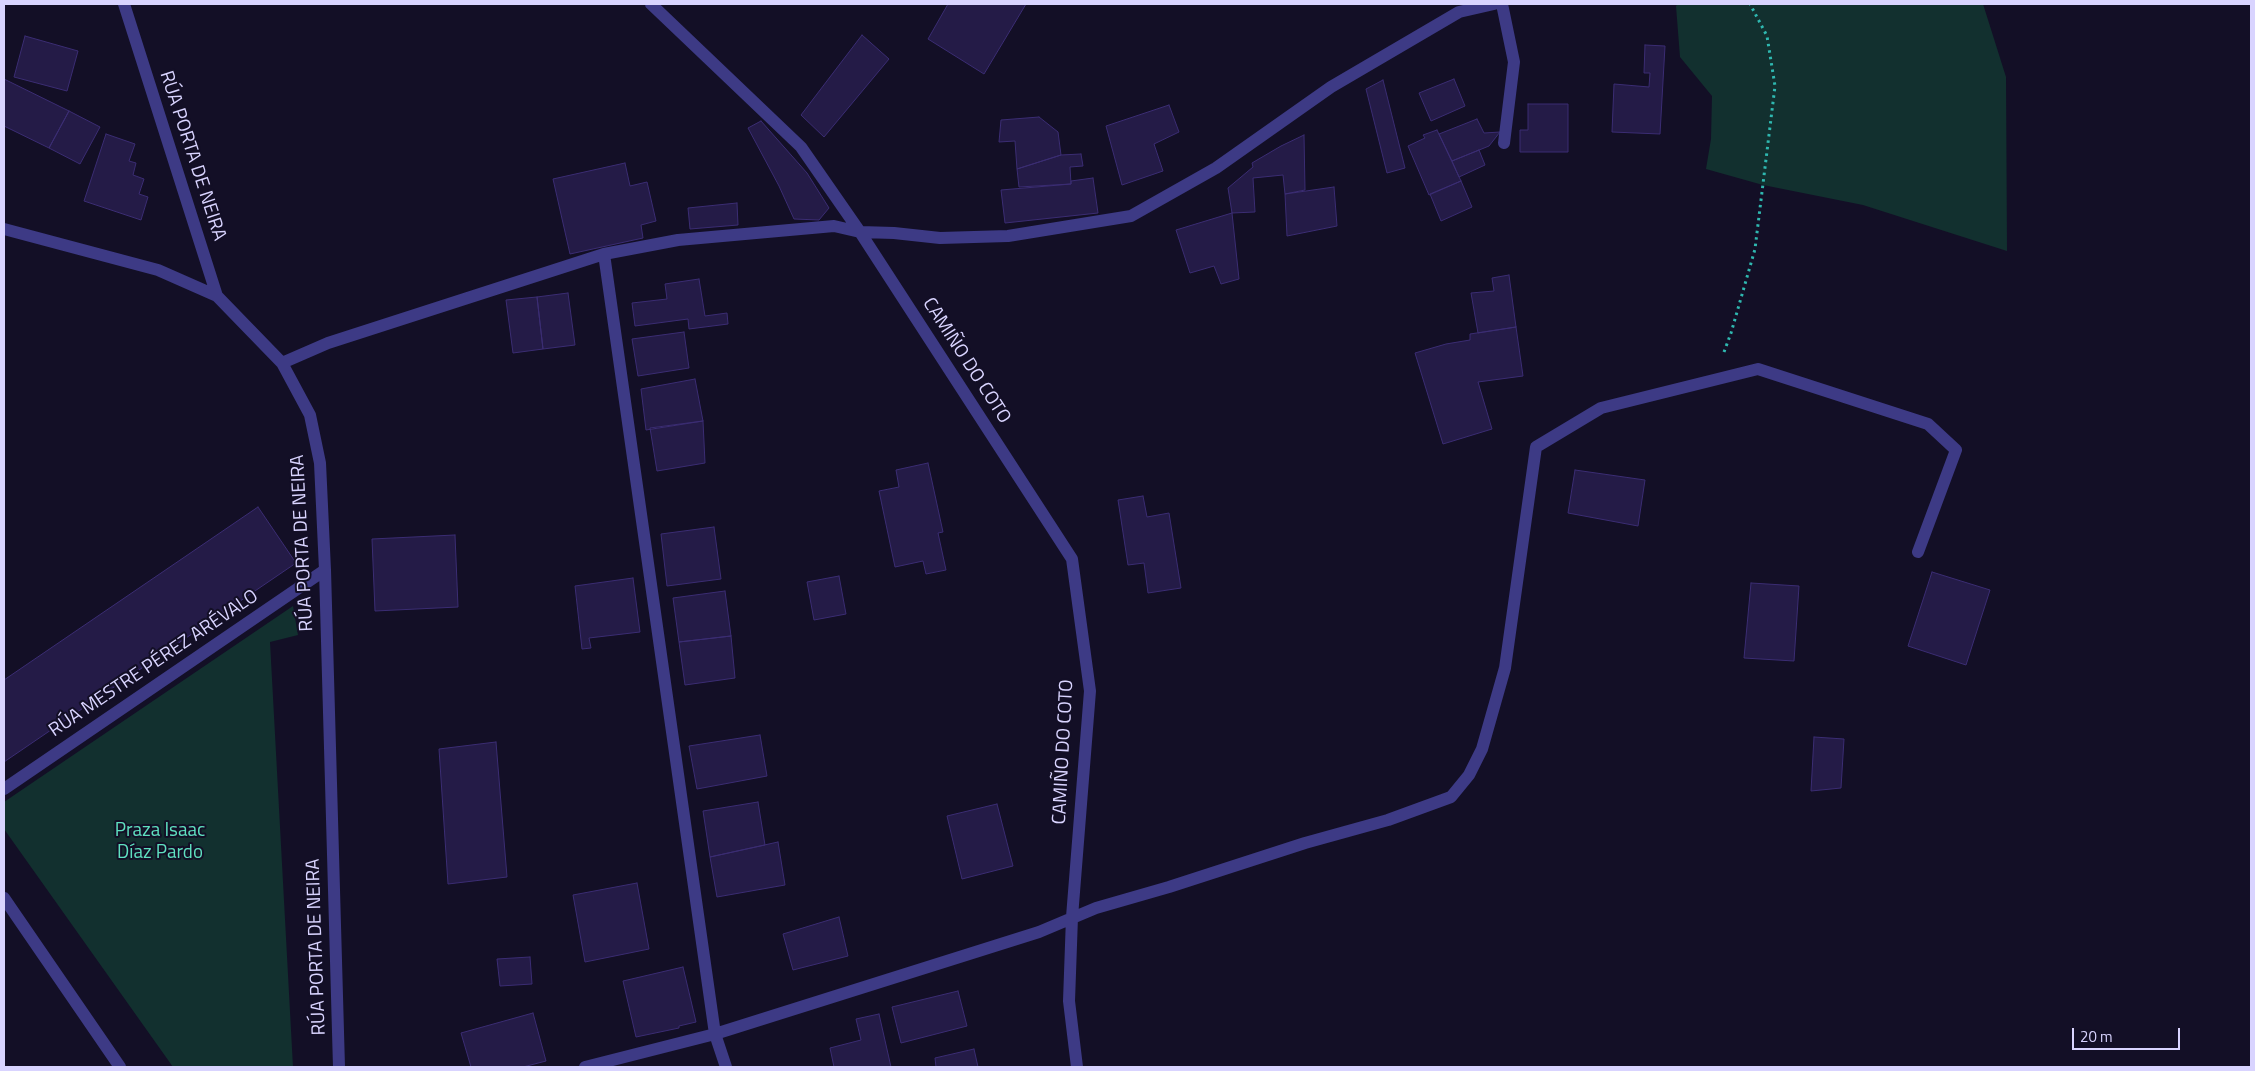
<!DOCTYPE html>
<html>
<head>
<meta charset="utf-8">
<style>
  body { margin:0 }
  #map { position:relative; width:2255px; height:1071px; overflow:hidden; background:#130f26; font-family:"Titillium Web",sans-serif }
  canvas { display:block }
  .frame { position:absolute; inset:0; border:5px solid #d9d4ff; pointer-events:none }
  .scale { position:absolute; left:2072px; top:1028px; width:108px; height:22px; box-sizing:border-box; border:2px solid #d9d4ff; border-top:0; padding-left:6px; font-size:15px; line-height:18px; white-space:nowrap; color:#d9d4ff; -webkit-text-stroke:4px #130f26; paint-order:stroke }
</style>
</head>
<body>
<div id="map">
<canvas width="2255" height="1071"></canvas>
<div class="frame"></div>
<div class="scale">20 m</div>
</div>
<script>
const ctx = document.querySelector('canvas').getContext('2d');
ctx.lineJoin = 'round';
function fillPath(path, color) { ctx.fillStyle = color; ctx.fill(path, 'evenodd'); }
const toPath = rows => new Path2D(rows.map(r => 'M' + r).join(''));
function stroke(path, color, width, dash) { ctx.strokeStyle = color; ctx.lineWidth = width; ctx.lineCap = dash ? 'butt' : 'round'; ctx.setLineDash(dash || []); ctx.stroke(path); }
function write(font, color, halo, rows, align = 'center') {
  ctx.font = font + ' "Titillium Web",sans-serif'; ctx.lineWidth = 4; ctx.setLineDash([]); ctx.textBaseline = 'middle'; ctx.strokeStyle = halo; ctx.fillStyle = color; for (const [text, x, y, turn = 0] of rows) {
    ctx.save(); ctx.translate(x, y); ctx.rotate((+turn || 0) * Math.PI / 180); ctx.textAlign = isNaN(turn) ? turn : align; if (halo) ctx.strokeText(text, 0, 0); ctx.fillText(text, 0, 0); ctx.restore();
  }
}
fillPath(toPath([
  [1678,4,1983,4,2006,77,2007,251,1863,205,1763,185,1706,169,1711,139,1712,96,1680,57,1676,6],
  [293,606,298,635,270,642,293,1067,173,1067,4,829,4,802]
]), '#12302f');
const building = toPath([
  [948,4,1026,4,984,74,928,39,948,4],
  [862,35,889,59,824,137,801,115,862,35],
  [25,36,78,51,67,91,14,77,25,36],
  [1645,45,1665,46,1660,134,1612,132,1614,84,1649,87,1650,73,1644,73,1645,45],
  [4,79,69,111,49,148,4,126,4,79],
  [1454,79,1465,106,1431,121,1419,93,1454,79],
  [1383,80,1405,168,1387,173,1366,89,1383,80],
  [1528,104,1568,104,1568,152,1520,152,1520,130,1528,130,1528,104],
  [1169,105,1179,132,1154,144,1163,171,1122,185,1106,126,1169,105],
  [69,111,100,127,80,164,49,148,69,111],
  [1039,117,1058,132,1061,155,1017,169,1015,141,999,142,1001,120,1039,117],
  [1477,119,1484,133,1500,132,1489,146,1452,161,1439,134,1477,119],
  [761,121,807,173,829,208,819,220,794,219,779,186,748,128,761,121],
  [1437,130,1461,181,1429,195,1408,146,1425,138,1423,135,1437,130],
  [106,134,135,144,129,161,136,163,133,175,144,179,139,194,148,197,141,220,84,201,106,134],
  [1304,135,1305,190,1285,194,1283,175,1253,178,1255,212,1232,213,1228,188,1253,167,1252,163,1281,146,1304,135],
  [1479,150,1485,165,1459,177,1452,161,1479,150],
  [1081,154,1083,166,1070,167,1071,184,1019,187,1017,169,1061,155,1081,154],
  [625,163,630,186,647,182,656,221,641,225,643,238,570,254,553,179,625,163],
  [1093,178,1098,213,1005,223,1001,190,1071,184,1071,181,1093,178],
  [1461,181,1472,207,1441,221,1430,194,1461,181],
  [1334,187,1337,226,1287,236,1285,194,1334,187],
  [737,203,738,225,690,229,688,208,737,203],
  [1232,213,1239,279,1221,284,1214,266,1190,273,1176,230,1232,213],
  [1509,275,1516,327,1478,333,1471,293,1494,291,1492,278,1509,275],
  [699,279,705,316,727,313,728,324,689,329,688,319,635,326,632,303,667,299,665,284,699,279],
  [568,293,575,345,543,349,537,297,568,293],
  [537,297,543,349,513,353,506,300,537,297],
  [1516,327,1523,376,1478,382,1492,429,1443,444,1415,353,1446,344,1470,340,1470,334,1516,327],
  [684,332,689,368,638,376,632,339,684,332],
  [695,379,703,421,646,430,641,389,695,379],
  [703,421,705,463,657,471,650,428,703,421],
  [928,463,943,532,938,533,946,570,926,574,923,561,895,567,879,491,899,487,896,470,928,463],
  [1575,470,1645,480,1638,526,1568,513,1575,470],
  [1143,496,1147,517,1169,513,1181,588,1148,593,1144,563,1128,565,1118,500,1143,496],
  [258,507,296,563,4,762,4,680,258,507],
  [714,527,721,579,667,586,661,534,714,527],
  [455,535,458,607,375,611,372,539,455,535],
  [1932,572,1990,590,1966,665,1908,646,1932,572],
  [839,576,846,614,814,620,807,582,839,576],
  [633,578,640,632,589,638,591,648,582,649,575,586,633,578],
  [1751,583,1799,586,1794,661,1744,658,1751,583],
  [725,591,731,636,679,642,673,598,725,591],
  [731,636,735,678,685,685,679,642,731,636],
  [760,735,767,776,697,789,689,746,760,735],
  [1814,737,1844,739,1841,788,1811,791,1814,737],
  [496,742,507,877,448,884,439,749,496,742],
  [758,802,765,845,710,857,703,811,758,802],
  [997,804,1013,866,962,879,947,816,997,804],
  [778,842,785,885,717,897,710,857,778,842],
  [637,883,649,949,585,962,573,895,637,883],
  [839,917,848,956,793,970,783,934,839,917],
  [530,957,532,984,500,986,497,959,530,957],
  [683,967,696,1022,679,1026,679,1028,636,1037,623,981,683,967],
  [958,991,967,1026,901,1043,892,1007,958,991],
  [533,1013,546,1061,523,1067,471,1067,461,1033,533,1013],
  [879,1014,891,1067,834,1067,830,1048,861,1040,856,1019,879,1014],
  [974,1049,978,1067,936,1067,935,1058,974,1049]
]);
fillPath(building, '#241b47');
stroke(building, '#3b2d73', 1);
stroke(toPath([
  [1724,352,1731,333,1755,249,1775,86,1767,36,1750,4]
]), '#2fb8b0', 3, [2.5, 4]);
stroke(toPath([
  [124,4,217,296,282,363,310,415,320,463,325,570,339,1067],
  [651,4,801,147,860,232,1072,559,1090,691,1072,917,1069,1001,1077,1067],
  [1502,4,1514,62,1504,143],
  [4,229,158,270,217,296],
  [604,254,715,1034,726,1067],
  [282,363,328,343,604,254,678,240,834,226,860,232,894,233,940,238,1008,236,1131,216,1216,168,1331,87,1459,12,1494,4],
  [4,789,325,570],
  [4,898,120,1067],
  [585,1067,715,1034,1039,932,1096,908,1169,887,1305,843,1388,820,1451,797,1469,775,1482,749,1505,668,1536,447,1601,408,1758,369,1928,424,1956,450,1918,552]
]), '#3d3a85', 12);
write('19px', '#d9d4ff', '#130f26', [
  ["RÚA PORTA DE NEIRA",192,156,72],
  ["CAMIÑO DO COTO",966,361,57],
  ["RÚA PORTA DE NEIRA",303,543,-93],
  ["RÚA MESTRE PÉREZ ARÉVALO",154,664,-34],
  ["CAMIÑO DO COTO",1064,752,-87],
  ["RÚA PORTA DE NEIRA",317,947,-92]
]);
write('19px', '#5fe0c0', '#130f26', [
  ["Praza Isaac",160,831],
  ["Díaz Pardo",160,853]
]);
</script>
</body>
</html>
